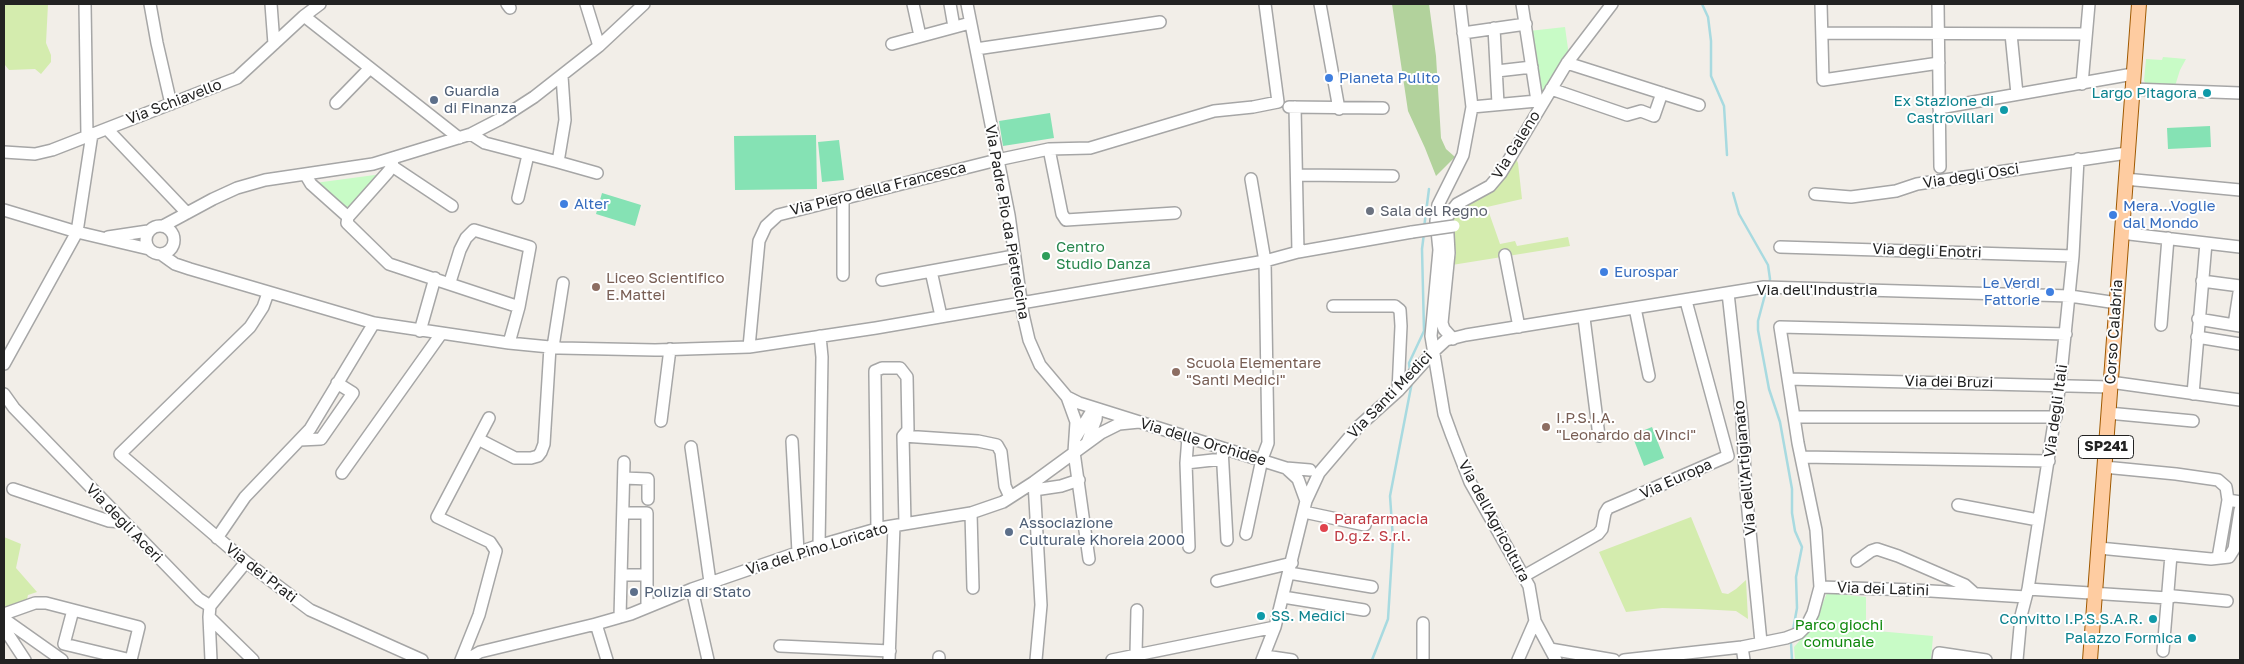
<!DOCTYPE html>
<html>
<head>
<meta charset="utf-8">
<style>
  body { margin:0 }
  #map { position:relative; width:2244px; height:664px; overflow:hidden; background:#f2eee8; font-family:"Golos Text",sans-serif }
  canvas { display:block }
  .frame { position:absolute; inset:0; border:5px solid #222; pointer-events:none }
</style>
</head>
<body>
<div id="map">
<canvas width="2244" height="664"></canvas>
<div class="frame"></div>
</div>
<script>
const ctx = document.querySelector('canvas').getContext('2d');
ctx.lineJoin = 'round';
function fillPath(path, color) { ctx.fillStyle = color; ctx.fill(path, 'evenodd'); }
const toPath = rows => new Path2D(rows.map(r => 'M' + r).join(''));
function stroke(path, color, width, dash) { ctx.strokeStyle = color; ctx.lineWidth = width; ctx.lineCap = dash ? 'butt' : 'round'; ctx.setLineDash(dash || []); ctx.stroke(path); }
function write(font, color, halo, rows, align = 'center') {
  ctx.font = font + ' "Golos Text",sans-serif'; ctx.lineWidth = 4; ctx.setLineDash([]); ctx.textBaseline = 'middle'; ctx.strokeStyle = halo; ctx.fillStyle = color; for (const [text, x, y, turn = 0] of rows) {
    ctx.save(); ctx.translate(x, y); ctx.rotate((+turn || 0) * Math.PI / 180); ctx.textAlign = isNaN(turn) ? turn : align; if (halo) ctx.strokeText(text, 0, 0); ctx.fillText(text, 0, 0); ctx.restore();
  }
}
fillPath(toPath([
  [4,4,48,4,46,43,51,55,51,62,41,74,35,69,9,70,5,65],
  [1516,159,1518,163,1522,199,1487,207,1500,244,1515,241,1517,246,1568,237,1570,246,1452,265,1451,263,1456,255,1450,217],
  [1691,517,1722,593,1728,594,1736,589,1746,580,1748,619,1736,611,1699,609,1662,608,1626,612,1599,552],
  [4,537,21,544,16,568,37,592,28,595,26,603,4,608]
]), '#d4ecae');
fillPath(toPath([
  [1392,4,1429,4,1436,56,1441,138,1446,149,1455,157,1436,176,1425,148,1408,111]
]), '#b2d29c');
fillPath(toPath([
  [1565,27,1569,56,1543,96,1540,96,1529,31],
  [2163,57,2186,59,2180,70,2175,86,2148,86,2144,81,2146,59,2162,60],
  [382,174,353,205,347,209,315,183],
  [1827,593,1866,597,1866,630,1933,636,1931,660,1795,660,1794,647,1813,626]
]), '#c8fbc6');
fillPath(toPath([
  [1050,113,1054,138,1003,146,999,121],
  [2210,126,2211,147,2168,149,2167,128],
  [816,135,817,189,735,190,734,136],
  [839,140,844,180,822,182,818,142],
  [602,193,641,205,635,226,596,214],
  [1652,427,1664,458,1644,466,1632,435]
]), '#85e2b4');
stroke(toPath([
  [1702,4,1708,17,1711,41,1711,76,1724,106,1727,155],
  [1733,193,1739,214,1768,265,1770,279,1769,284],
  [1424,228,1429,189],
  [1766,291,1758,321,1758,330,1769,389,1780,422,1792,489,1792,513,1795,531,1802,547,1796,577,1797,608,1793,630],
  [1410,372,1409,363,1424,331,1422,249,1424,233],
  [1791,643,1792,660],
  [1372,660,1388,619,1393,539,1390,496,1412,382]
]), '#a8dae0', 2.5);
const minor = toPath([
  [85,4,87,136],
  [150,4,157,43,171,104],
  [271,4,274,44],
  [507,4,510,8],
  [586,4,599,46],
  [913,4,920,36],
  [950,4,954,27],
  [967,4,1009,215,1023,314,1029,340,1040,365,1067,397,1079,403,1286,468,1310,470],
  [1265,4,1278,102],
  [1320,4,1339,109],
  [1460,4,1472,107,1463,155,1438,205,1436,221,1439,250,1431,336,1444,414,1452,436,1470,482,1529,586,1535,621,1518,660],
  [1522,4,1537,101,1542,104],
  [1821,4,1823,80,1939,63],
  [1938,4,1940,167],
  [304,16,459,138],
  [1494,28,1498,104],
  [1463,33,1526,24],
  [1822,33,2086,34],
  [2011,34,2017,94],
  [892,44,970,23],
  [976,49,1160,22],
  [1567,63,1699,105],
  [1497,71,1532,67],
  [562,76,565,120,558,162,597,173],
  [2082,84,2089,4],
  [1551,89,1627,115,1641,111,1654,116,1662,93],
  [2132,89,2240,93],
  [336,103,370,68],
  [1289,107,1383,108],
  [1295,107,1298,252],
  [1472,107,1537,101],
  [1939,108,2133,74],
  [107,129,187,213],
  [471,134,485,143,558,162],
  [1049,149,1062,214,1066,220,1175,213],
  [4,152,35,154,52,150,237,78,304,16,320,4],
  [392,166,452,206],
  [305,174,311,184,348,217],
  [1297,175,1393,176],
  [2125,179,2240,190],
  [1815,194,1851,197,1896,191,1917,184,2127,153],
  [518,198,528,155],
  [843,198,843,275],
  [4,210,77,232,149,249],
  [348,217,347,223,389,264,519,307,509,343],
  [348,217,388,172,392,166,393,159],
  '146 240a14 14 0 1 1 28 0a14 14 0 1 1-28 0Z',
  [163,226,213,199,237,188,265,180,373,164,471,134,500,119,534,97,599,46,644,4],
  [2121,233,2240,247],
  [108,237,148,231],
  [1780,247,2073,256],
  [161,254,175,264,190,269,374,323,509,343,560,348,655,350,749,347,876,328,1265,261,1298,252,1412,232],
  [1505,255,1519,327],
  [931,271,941,316],
  [882,280,1014,256],
  [2202,281,2240,286],
  [450,282,460,250,466,238,474,230,530,247,519,307],
  [268,293,263,307,250,327,120,454,246,562,310,610,422,660],
  [1728,293,1742,419,1746,491,1761,642],
  [1333,306,1395,306,1400,310,1401,326,1398,391],
  [1635,308,1649,376],
  [1584,318,1599,436],
  [2198,319,2240,326],
  [2161,325,2168,238],
  [2234,325,2240,286],
  [420,331,435,278],
  [2197,337,2240,344],
  [1453,339,1444,329,1442,323,1449,253,1447,217,1457,204,1490,186,1501,173,1567,63,1612,4],
  [553,347,563,283],
  [749,347,759,241,766,226,778,215,997,160,1049,149,1090,148,1214,111,1253,107,1278,102],
  [4,364,77,232,92,134],
  [1788,379,2110,387],
  [2110,382,2240,400],
  [4,394,14,408,199,599,210,606,246,562],
  [2193,394,2206,243],
  [1067,397,1076,422,1074,452,1089,559],
  [2108,413,2193,421],
  [1794,417,2056,417],
  [661,421,670,349],
  [903,436,978,441,997,445,1001,452,1005,486,1010,497],
  [1076,437,1090,414,1097,409],
  [1188,437,1186,463,1189,547],
  [478,439,515,458,531,458,538,456,541,452,544,444,550,347],
  [300,440,321,439,353,393,337,383],
  [792,441,798,552],
  [1087,443,1096,419,1097,409],
  [691,447,710,582],
  [1222,448,1227,540],
  [1801,457,2049,461],
  [1186,463,1222,459],
  [2104,467,2176,474,2218,480,2226,487,2228,500,2240,502],
  [1286,468,1298,479,1306,501],
  [342,473,441,334],
  [624,478,648,479,648,499],
  [1034,482,1041,605,1036,660],
  [13,489,109,521,123,522],
  [1034,490,1061,486,1079,480],
  [1958,505,2038,520],
  [1304,512,1365,525],
  [623,513,647,513,647,607],
  [971,513,973,588],
  [877,529,875,375,875,371,882,368,900,368,907,377,908,430,903,436,905,524],
  [1246,534,1262,459,1268,443,1265,261,1251,179],
  [217,538,245,497,310,429,374,323],
  [819,546,822,357,820,336],
  [2099,548,2211,559,2229,557,2234,549,2240,510],
  [2218,558,2228,500],
  [1857,561,1871,551,1877,549,1898,556,1965,585,1974,593],
  [1289,573,1372,587],
  [621,575,647,575],
  [1524,576,1598,534,1602,529,1605,513,1608,508,1728,456,1686,301],
  [1217,581,1292,563],
  [1820,587,1816,530,1798,443,1780,327,2066,334],
  [692,589,708,660],
  [2028,589,2168,598,2174,596,2227,601],
  [1283,597,1364,610],
  [210,606,209,617,253,660],
  [4,614,35,603,46,603,139,627,131,660,64,644,73,610],
  [209,617,211,660],
  [620,617,624,462],
  [4,619,62,660],
  [1535,621,1556,660],
  [1423,623,1423,660],
  [596,624,607,660],
  [4,628,25,660],
  [780,646,890,651],
  [1742,647,1744,660],
  [1550,649,1614,660],
  [2163,651,2171,555],
  [1136,654,1137,610],
  [1265,656,1292,660],
  [939,657,939,660],
  [461,660,479,615,496,551,490,542,437,517,489,418],
  [466,660,480,652,596,624,631,614,692,589,814,547,880,528,971,513,1003,502,1034,482,1101,433,1119,424,1139,422],
  [889,660,894,526],
  [1112,660,1275,627],
  [1262,660,1275,627,1306,501,1319,473,1359,426,1398,391,1434,351,1446,340,1466,335,1764,287,2070,296,2117,303],
  [1624,660,1742,647,1786,638,1799,633,1807,625,1813,613,1820,587,1915,590,2026,597],
  [1938,660,1939,653,1986,660],
  [2017,660,2021,616,2028,589,2060,384,2073,256,2078,159]
]);
const major = toPath([
  [2090,660,2139,4]
]);
stroke(minor, '#a6a6a6', 14);
stroke(major, '#9f5900', 16);
stroke(minor, '#fff', 11);
stroke(major, '#fecca1', 14);
const minorBridge = toPath([
  [1412,232,1454,226]
]);
stroke(minorBridge, '#a6a6a6', 14, []);
stroke(minorBridge, '#fff', 11);
for (const [x, y, r, color] of [
  [1329,78,5,"#3f7fe0"],
  [2207,93,5,"#0f9aa8"],
  [434,100,5,"#5c6f8a"],
  [2004,110,5,"#0f9aa8"],
  [564,204,5,"#3f7fe0"],
  [1370,211,5,"#6b7280"],
  [2113,215,5,"#3f7fe0"],
  [1046,256,5,"#2e9e5b"],
  [1604,272,5,"#3f7fe0"],
  [596,287,5,"#8d6e63"],
  [2050,292,5,"#3f7fe0"],
  [1176,372,5,"#8d6e63"],
  [1546,427,5,"#8d6e63"],
  [1324,528,5,"#e0444e"],
  [1009,532,5,"#5c6f8a"],
  [634,592,5,"#5c6f8a"],
  [1261,616,5,"#0f9aa8"],
  [2153,619,5,"#0f9aa8"],
  [2192,638,5,"#0f9aa8"]
]) { const dot = new Path2D(); dot.arc(x, y, r, 0, 2 * Math.PI); ctx.fillStyle = color; ctx.fill(dot); stroke(dot, '#fff', 2); }
for (const [x, y, w] of [
  [2106,447,55]
]) { const box = new Path2D(); box.roundRect(x - w / 2, y - 11.5, w, 23, 4); ctx.fillStyle = '#fff'; ctx.fill(box); stroke(box, '#222', 1); }
write('bold 14px', '#222', null, [
  ["SP241",2106,447]
]);
write('15px', '#366cbe', '#fff', [
  ["Pianeta Pulito",1339,78],
  ["Alter",574,204],
  ["Mera...Voglie",2123,206],
  ["dal Mondo",2123,223],
  ["Eurospar",1614,272],
  ["Le Verdi",2040,283,"right"],
  ["Fattorie",2040,300,"right"]
], 'left');
write('15px', '#4e5e75', '#fff', [
  ["Guardia",444,91],
  ["di Finanza",444,108],
  ["Associazione",1019,523],
  ["Culturale Khoreia 2000",1019,540],
  ["Polizia di Stato",644,592]
], 'left');
write('15px', '#0d838f', '#fff', [
  ["Largo Pitagora",2197,93],
  ["Ex Stazione di",1994,101],
  ["Castrovillari",1994,118],
  ["SS. Medici",1271,616,"left"],
  ["Convitto I.P.S.S.A.R.",2143,619],
  ["Palazzo Formica",2182,638]
], 'right');
write('15px', '#222', '#fff', [
  ["Via Schiavello",174,102,-21],
  ["Via Galeno",1516,145,-58],
  ["Via degli Osci",1971,176,-9],
  ["Via Piero della Francesca",878,189,-14],
  ["Via Padre Pio da Pietrelcina",1007,222,80],
  ["Via degli Enotri",1927,251,2],
  ["Via dell'Industria",1817,290],
  ["Corso Calabria",2114,332,-86],
  ["Via dei Bruzi",1949,382,1],
  ["Via Santi Medici",1390,395,-46],
  ["Via degli Itali",2056,411,-82],
  ["Via delle Orchidee",1203,442,17],
  ["Via dell'Artigianato",1745,468,-95],
  ["Via Europa",1676,479,-24],
  ["Via dell'Agricoltura",1494,521,62],
  ["Via degli Aceri",124,523,46],
  ["Via del Pino Loricato",817,549,-17],
  ["Via dei Prati",261,573,38],
  ["Via dei Latini",1883,589,2]
]);
write('15px', '#5b616d', '#fff', [
  ["Sala del Regno",1380,211]
], 'left');
write('15px', '#27864d', '#fff', [
  ["Centro",1056,247],
  ["Studio Danza",1056,264]
], 'left');
write('15px', '#785e54', '#fff', [
  ["Liceo Scientifico",606,278],
  ["E.Mattei",606,295],
  ["Scuola Elementare",1186,363],
  ["\"Santi Medici\"",1186,380],
  ["I.P.S.I.A.",1556,418],
  ["\"Leonardo da Vinci\"",1556,435]
], 'left');
write('15px', '#be3a42', '#fff', [
  ["Parafarmacia",1334,519],
  ["D.g.z. S.r.l.",1334,536]
], 'left');
write('15px', '#0c8709', '#fff', [
  ["Parco giochi",1839,625],
  ["comunale",1839,642]
]);
</script>
</body>
</html>
